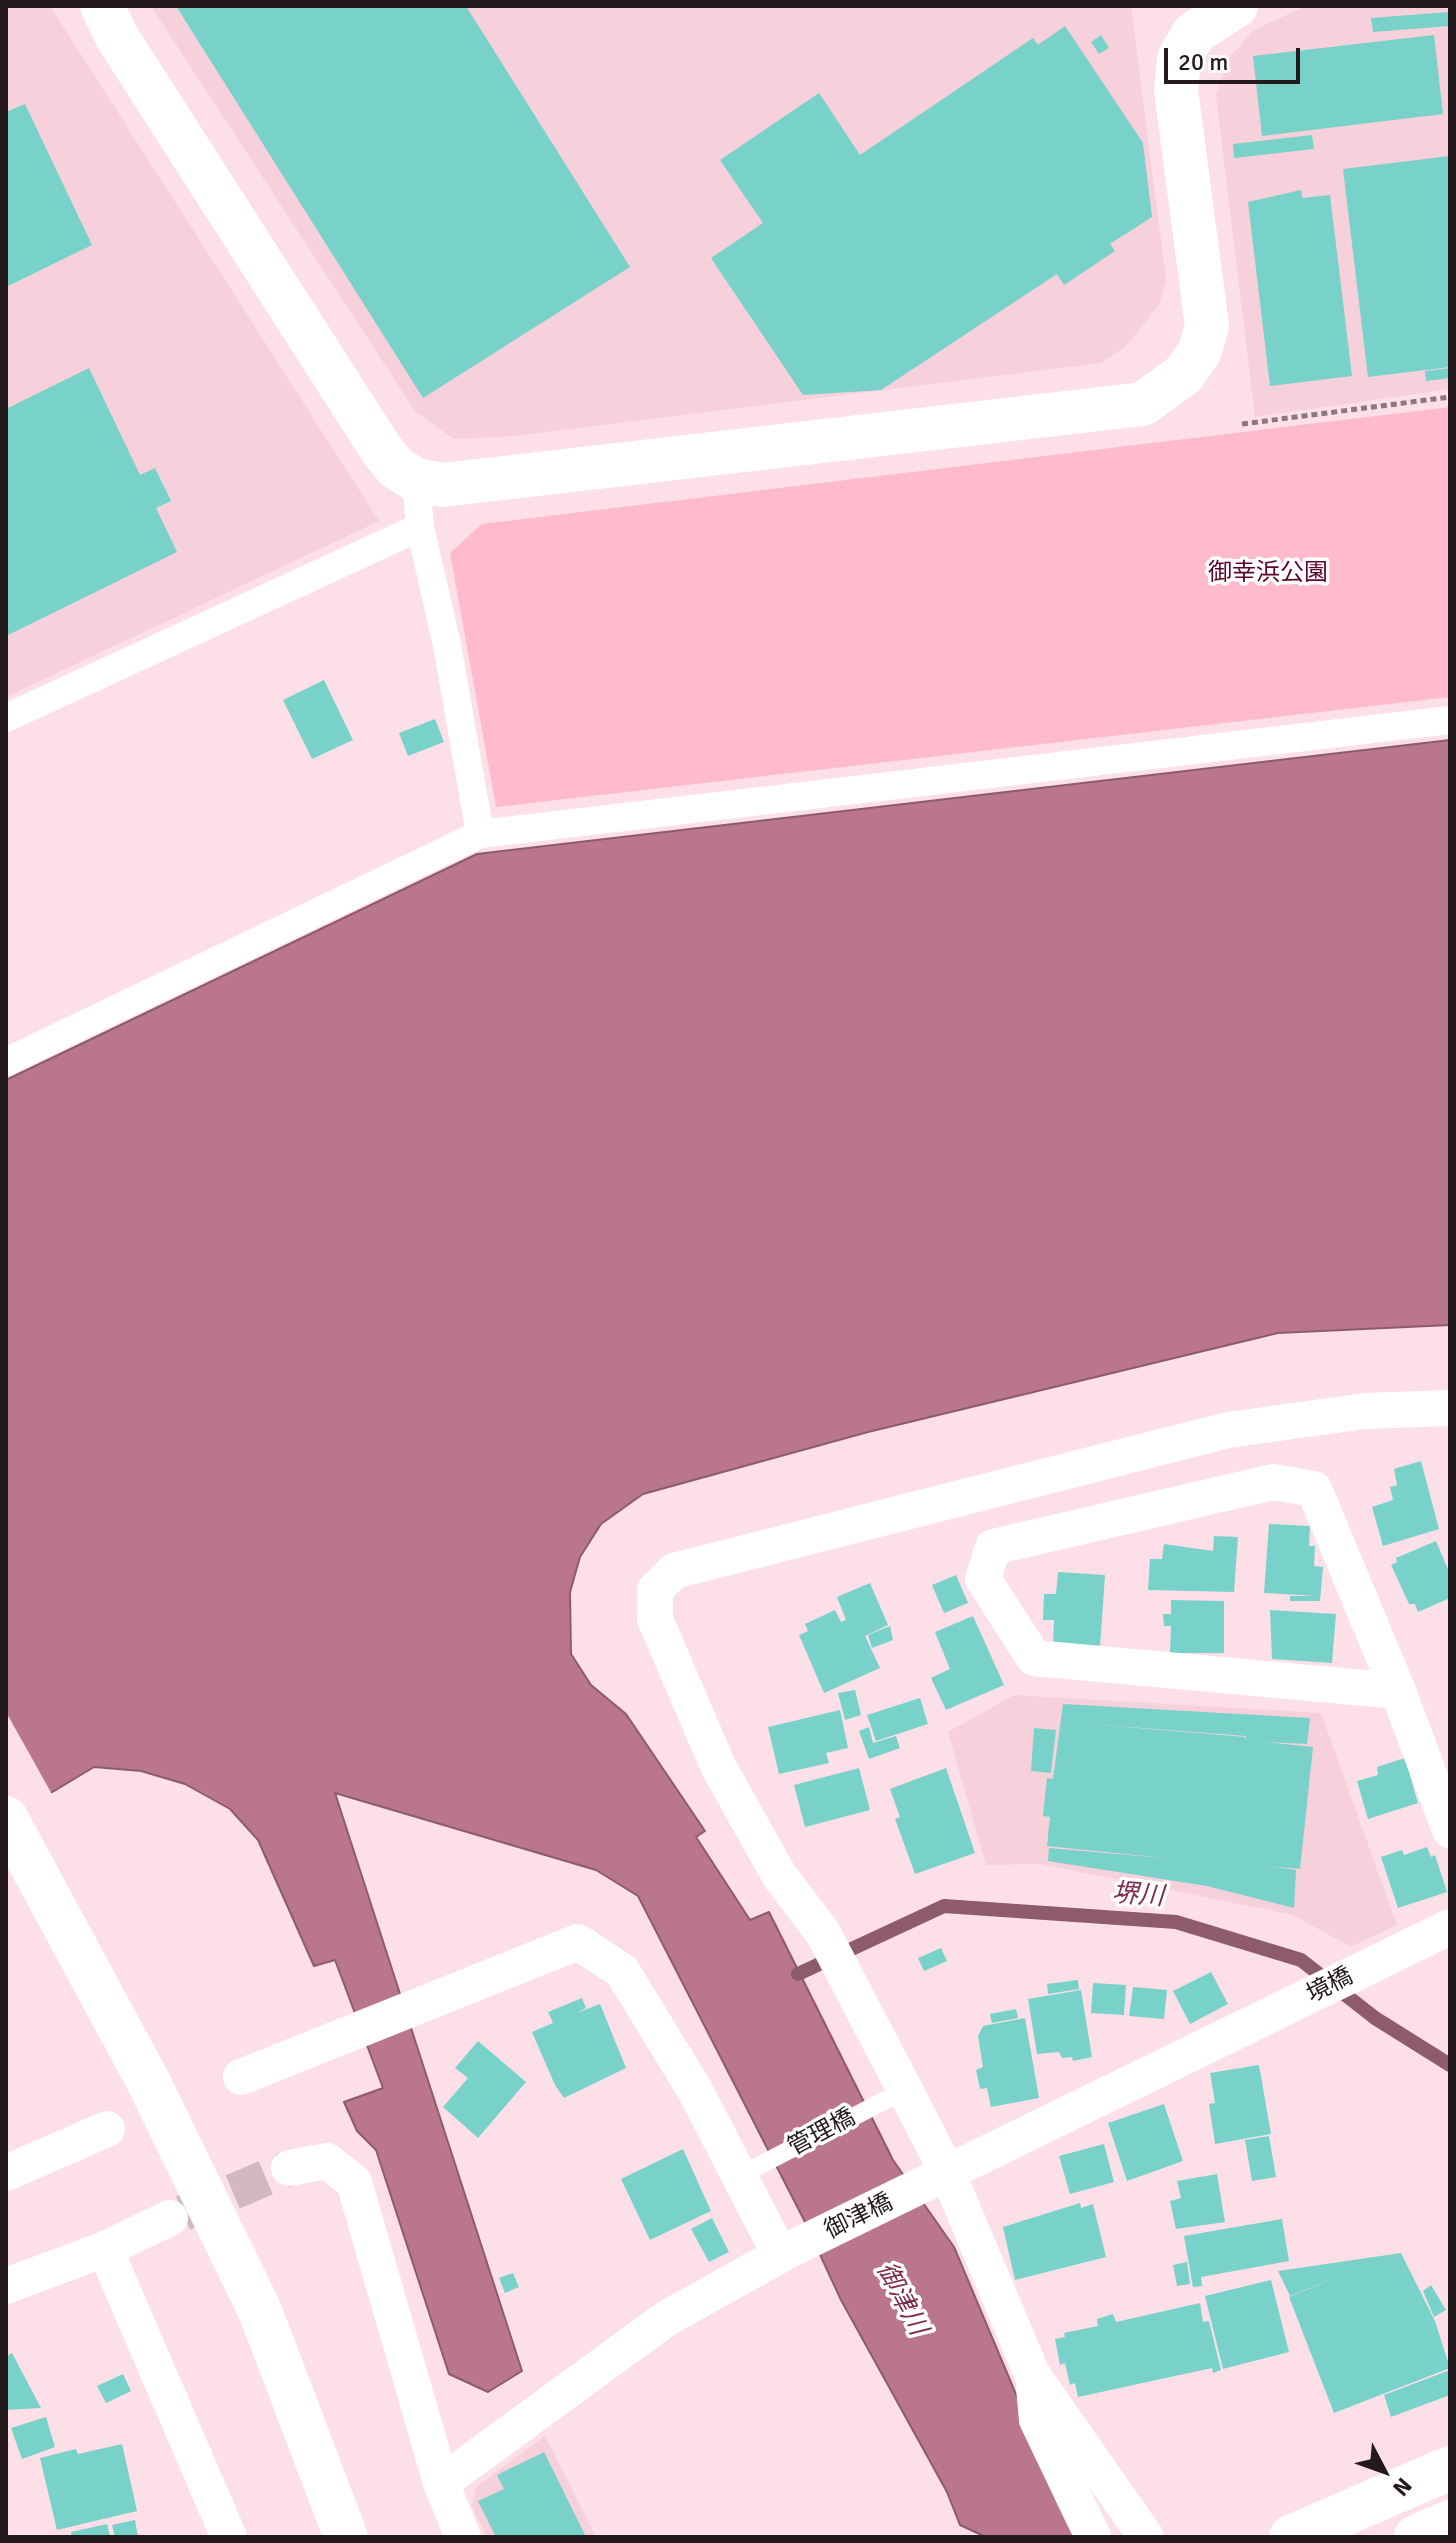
<!DOCTYPE html>
<html>
<head>
<meta charset="utf-8">
<style>
  body { margin:0 }
  #map { position:relative; width:1456px; height:2543px; overflow:hidden; background:#fddfe7; font-family:Signika,sans-serif }
  canvas { display:block }
  .frame { position:absolute; inset:0; border:8px solid #241a1d; pointer-events:none }
  .north { position:absolute; left:1344px; top:2431px; width:80px; height:80px; -webkit-text-stroke:6px #fff; paint-order:stroke; rotate:131deg; font-size:22px; font-weight:700; line-height:32px; text-align:center; color:#241a1d }
  .north::after { content:''; display:block; margin:auto; width:28px; height:36px; background:#241a1d; clip-path:polygon(50% 0,100% 100%,50% 72%,0 100%) }
  .scale { position:absolute; left:1164px; top:48px; width:136px; height:36px; box-sizing:border-box; border:4px solid #241a1d; border-top:0; padding-left:10px; font-size:24px; line-height:28px; white-space:nowrap; color:#241a1d; -webkit-text-stroke:6px #fff; paint-order:stroke }
</style>
</head>
<body>
<div id="map">
<canvas width="1456" height="2543"></canvas>
<div class="frame"></div>
<div class="north">N</div>
<div class="scale">20 m</div>
</div>
<script>
const ctx = document.querySelector('canvas').getContext('2d');
ctx.lineJoin = 'round';
function fillPath(path, color) { ctx.fillStyle = color; ctx.fill(path, 'evenodd'); }
const toPath = rows => new Path2D(rows.map(r => 'M' + r).join(''));
function stroke(path, color, width, dash) { ctx.strokeStyle = color; ctx.lineWidth = width; ctx.lineCap = dash ? 'butt' : 'round'; ctx.setLineDash(dash || []); ctx.stroke(path); }
function write(font, color, halo, rows, align = 'center') {
  ctx.font = font + ' Signika,"Noto Sans JP",sans-serif'; ctx.lineWidth = 7; ctx.setLineDash([]); ctx.textBaseline = 'middle'; ctx.strokeStyle = halo; ctx.fillStyle = color; for (const [text, x, y, turn = 0] of rows) {
    ctx.save(); ctx.translate(x, y); ctx.rotate((+turn || 0) * Math.PI / 180); ctx.textAlign = isNaN(turn) ? turn : align; if (halo) ctx.strokeText(text, 0, 0); ctx.fillText(text, 0, 0); ctx.restore();
  }
}
fillPath(toPath([
  [6,6,50,6,379,521,6,697],
  [151,6,1131,6,1166,279,1159,305,1125,347,1101,363,515,436,454,439,415,411],
  [1306,6,1450,6,1450,389,1255,417,1216,95,1229,58,1254,30],
  [1014,1695,1321,1713,1397,1925,1351,1947,1293,1915,1041,1864,986,1865,948,1732],
  [545,2436,596,2537,487,2537,472,2506,476,2487]
]), '#f6d0da');
fillPath(toPath([
  [1450,407,1450,697,496,807,450,553,482,524]
]), '#ffbacd');
const water = toPath([
  [1450,740,1450,1325,1278,1333,868,1432,643,1494,601,1524,580,1557,570,1592,571,1654,591,1685,626,1714,705,1831,696,1837,750,1920,769,1912,893,2160,954,2247,1055,2487,1082,2537,986,2537,960,2525,947,2492,841,2300,804,2220,638,1896,596,1870,335,1793,522,2371,488,2392,449,2374,376,2150,357,2131,344,2102,383,2088,335,1960,314,1966,258,1840,230,1809,185,1784,141,1771,94,1767,6,1820,6,1080,477,854,1450,740]
]);
fillPath(water, '#ba778b');
stroke(water, '#8d5b6a', 2);
fillPath(toPath([
  [6,1712,53,1796,6,1824]
]), '#fddfe7');
stroke(toPath([
  [798,1974,944,1906,1176,1922,1301,1960,1375,2018,1450,2065]
]), '#8d5b6a', 14);
fillPath(toPath([
  [176,6,466,6,630,267,423,398],
  [1449,12,1450,26,1373,32,1371,18],
  [1065,26,1143,143,1152,217,1110,244,1115,251,1064,285,1057,274,881,390,803,395,711,258,763,223,720,160,819,93,860,155,1033,38,1038,45],
  [1101,35,1109,48,1099,54,1091,42],
  [1434,35,1443,114,1262,136,1253,56],
  [25,104,92,245,6,287,6,112],
  [1312,135,1314,149,1234,158,1233,144],
  [1450,156,1450,367,1368,377,1343,169],
  [1301,190,1302,198,1330,195,1352,376,1270,386,1248,202],
  [89,368,140,475,155,468,171,501,156,508,177,552,6,636,6,409],
  [1450,368,1450,378,1426,381,1425,371],
  [324,680,353,740,312,759,283,700],
  [435,719,444,742,408,756,399,733],
  [1421,1461,1439,1529,1383,1546,1372,1507,1393,1500,1390,1487,1397,1485,1394,1469],
  [1269,1524,1310,1526,1309,1546,1315,1546,1314,1566,1323,1567,1320,1601,1290,1601,1290,1596,1317,1596,1264,1593],
  [1214,1536,1238,1537,1234,1592,1148,1590,1150,1559,1162,1559,1164,1544,1213,1551],
  [1436,1541,1450,1574,1450,1598,1418,1612,1415,1604,1409,1604,1391,1565,1397,1562,1396,1558],
  [1058,1572,1105,1575,1100,1647,1053,1644,1054,1620,1043,1620,1044,1594,1056,1594],
  [956,1575,968,1603,944,1613,932,1585],
  [870,1583,888,1625,865,1636,880,1668,824,1693,799,1635,808,1631,805,1624,835,1610,841,1622,846,1620,837,1597],
  [1171,1600,1224,1601,1224,1653,1170,1653,1171,1626,1164,1626,1163,1614,1171,1614],
  [1270,1610,1336,1614,1332,1663,1272,1659],
  [973,1616,1004,1685,946,1710,931,1678,950,1669,935,1632],
  [890,1626,893,1640,872,1648,868,1635],
  [855,1690,861,1715,845,1720,838,1693],
  [920,1698,928,1724,876,1741,867,1715],
  [1063,1704,1310,1718,1307,1744,1265,1742,1313,1747,1300,1869,1270,1866,1296,1870,1294,1908,1207,1886,1048,1861,1049,1848,1174,1859,1047,1846,1050,1817,1043,1816,1047,1778,1053,1779],
  [1078,1723,1246,1736,1246,1740,1245,1737],
  [840,1710,848,1748,826,1753,829,1763,779,1774,768,1727],
  [869,1727,873,1743,896,1736,900,1748,869,1759,859,1731],
  [1034,1728,1056,1730,1051,1773,1031,1771],
  [1405,1758,1418,1803,1368,1819,1357,1781,1378,1775,1377,1767],
  [859,1768,870,1810,805,1827,794,1785],
  [946,1768,975,1853,915,1874,895,1819,900,1817,890,1789],
  [1427,1847,1431,1857,1435,1855,1447,1892,1398,1908,1381,1857,1402,1850,1404,1855],
  [941,1948,947,1961,924,1971,918,1958],
  [1211,1972,1228,2004,1190,2024,1173,1991],
  [1078,1980,1079,1989,1048,1994,1047,1984],
  [1093,1983,1126,1985,1124,2015,1091,2013],
  [1133,1987,1167,1990,1164,2019,1129,2016],
  [1081,1990,1092,2057,1073,2061,1072,2057,1062,2058,1059,2052,1037,2054,1028,1999],
  [582,1998,586,2008,577,2013,600,2004,626,2068,564,2098,555,2085,532,2032,553,2023,548,2012],
  [1016,2009,1018,2018,992,2023,990,2014],
  [1025,2018,1039,2098,991,2107,987,2088,980,2089,976,2070,983,2067,978,2036,983,2026],
  [478,2041,526,2082,478,2138,443,2107,468,2078,455,2068],
  [1259,2065,1271,2134,1215,2144,1209,2104,1215,2103,1210,2073],
  [1164,2104,1183,2161,1127,2181,1108,2123],
  [1269,2136,1276,2177,1252,2181,1245,2140],
  [1104,2144,1114,2182,1070,2194,1059,2156],
  [683,2149,711,2211,650,2240,621,2179],
  [1217,2174,1225,2222,1176,2229,1170,2201,1181,2198,1177,2181],
  [1080,2203,1081,2208,1093,2204,1106,2257,1015,2280,1003,2227],
  [712,2218,729,2252,709,2262,691,2229],
  [1282,2219,1289,2261,1201,2277,1202,2286,1193,2287,1184,2236],
  [1401,2253,1435,2321,1450,2368,1334,2413,1289,2297,1347,2273,1290,2296,1278,2271],
  [1187,2262,1190,2284,1177,2286,1173,2265],
  [513,2273,519,2287,505,2293,499,2278],
  [1271,2280,1289,2352,1223,2369,1205,2296],
  [1431,2285,1446,2310,1434,2317,1423,2291],
  [1200,2303,1203,2322,1209,2321,1221,2370,1213,2373,1212,2368,1078,2397,1075,2383,1070,2385,1065,2363,1060,2365,1055,2339,1065,2337,1064,2333,1098,2326,1097,2319,1113,2314,1116,2322],
  [12,2353,41,2408,6,2410,6,2357],
  [1450,2370,1450,2395,1391,2417,1384,2395],
  [123,2374,131,2391,106,2403,97,2386],
  [46,2417,55,2447,22,2459,11,2428],
  [122,2444,137,2511,57,2530,40,2458,76,2449,78,2454],
  [544,2452,586,2537,496,2537,478,2501,504,2489,497,2475],
  [135,2520,138,2537,115,2537,112,2525],
  [107,2524,110,2535,72,2537,71,2532]
]), '#78d2c9');
stroke(toPath([
  [183,2213,289,2168]
]), '#d2b8bf', 36, [36, 18]);
stroke(toPath([
  [1242,424,1450,397]
]), '#8b787d', 5, [6, 4]);
stroke(toPath([
  [739,2176,905,2090]
]), '#fff', 18);
stroke(toPath([
  [416,480,420,527,447,645,480,834],
  [6,718,420,527],
  [6,1062,480,834,1450,720]
]), '#fff', 28);
stroke(toPath([
  [1398,1691,1034,1658,983,1579,993,1547,1273,1482,1314,1489,1398,1691,1450,1830],
  [241,2077,578,1942,622,1971,696,2092,780,2255],
  [289,2168,327,2161,354,2182,441,2483],
  [6,2173,107,2129],
  [105,2249,229,2537],
  [6,2286,105,2249,170,2218],
  [1034,2387,1037,2420,1093,2537],
  [463,2537,441,2483,667,2318,793,2248,1450,1927],
  [1146,2537,1032,2374,948,2174,905,2090,823,1933,779,1875,718,1766,655,1619,655,1590,674,1571,1228,1430,1365,1411,1450,1408]
]), '#fff', 36);
stroke(toPath([
  [102,6,117,37,381,449,395,467,416,480,443,485,1143,404,1184,374,1200,351,1207,326,1176,90,1179,58,1194,33,1236,6],
  [6,1818,148,2081,260,2311,346,2537]
]), '#fff', 44);
stroke(toPath([
  [1291,2537,1450,2468],
  [1416,2537,1450,2522]
]), '#fff', 44);
write('24px', '#59052c', '#fff', [
  ["御幸浜公園",1268,574]
]);
write('24px', '#241a1d', '#fff', [
  ["境橋",1330,1986,-27],
  ["管理橋",822,2133,-28],
  ["御津橋",859,2217,-26]
]);
write('italic 26px', '#7f2c4b', '#fff', [
  ["堺川",1138,1896,4],
  ["御津川",901,2299,62]
]);
</script>
</body>
</html>
